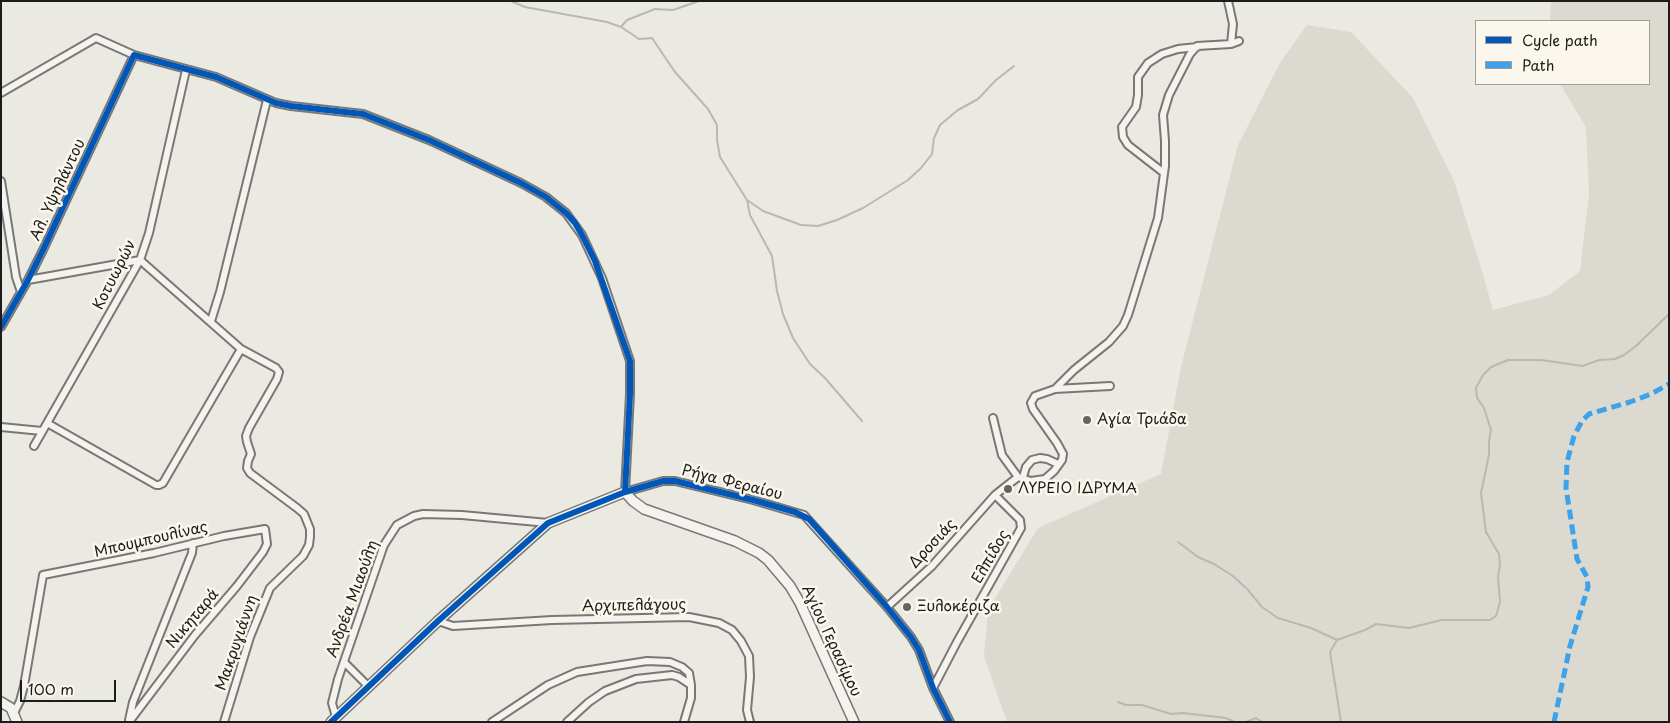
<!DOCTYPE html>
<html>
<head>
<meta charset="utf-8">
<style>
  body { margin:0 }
  #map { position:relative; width:1670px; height:723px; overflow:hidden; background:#eae9e2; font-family:"Playpen Sans",sans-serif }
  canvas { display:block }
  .frame { position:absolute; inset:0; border:2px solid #1c1c1c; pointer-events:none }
  .legend { position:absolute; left:1475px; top:20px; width:175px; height:65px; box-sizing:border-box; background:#fbf7ec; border:1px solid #a29f99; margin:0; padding:6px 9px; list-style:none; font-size:15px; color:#1c1c1c }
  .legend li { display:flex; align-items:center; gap:10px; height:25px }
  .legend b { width:25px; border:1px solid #a29f99 }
  .scale { position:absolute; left:20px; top:680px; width:96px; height:22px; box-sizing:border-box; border:2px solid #1c1c1c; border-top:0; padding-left:6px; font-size:15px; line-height:18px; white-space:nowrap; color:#1c1c1c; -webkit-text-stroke:4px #fbf7ec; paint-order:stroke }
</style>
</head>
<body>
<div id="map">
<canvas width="1670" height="723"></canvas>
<div class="frame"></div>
<ul class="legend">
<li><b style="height:6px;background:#0057b8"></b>Cycle path</li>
<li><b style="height:6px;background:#3da2ea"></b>Path</li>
</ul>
<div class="scale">100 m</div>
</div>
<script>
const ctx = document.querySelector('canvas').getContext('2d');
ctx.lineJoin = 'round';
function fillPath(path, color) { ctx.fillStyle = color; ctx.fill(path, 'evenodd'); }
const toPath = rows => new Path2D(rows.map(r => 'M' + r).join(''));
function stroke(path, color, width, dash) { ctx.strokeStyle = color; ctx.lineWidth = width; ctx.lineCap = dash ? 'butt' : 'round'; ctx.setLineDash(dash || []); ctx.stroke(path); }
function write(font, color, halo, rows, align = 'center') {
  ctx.font = font + ' "Playpen Sans",sans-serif'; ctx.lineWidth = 5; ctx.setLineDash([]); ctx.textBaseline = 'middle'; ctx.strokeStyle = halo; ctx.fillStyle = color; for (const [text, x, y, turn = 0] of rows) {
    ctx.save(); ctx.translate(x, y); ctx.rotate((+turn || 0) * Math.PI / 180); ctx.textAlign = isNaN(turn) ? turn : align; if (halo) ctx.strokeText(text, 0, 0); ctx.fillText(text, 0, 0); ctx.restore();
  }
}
fillPath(toPath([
  [1551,1,1669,1,1669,722,1007,722,984,656,988,610,1038,528,1161,474,1181,367,1238,145,1280,63,1307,25,1351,32,1413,98,1454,181,1479,261,1493,310,1549,295,1580,271,1589,194,1586,127,1560,84,1649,84,1649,21,1550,21]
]), '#dbd9d0');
stroke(toPath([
  [511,1,525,7,607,22,621,27,639,39,652,38,675,72,708,109,717,125,717,140,720,157,747,200,763,211,801,225,818,226,837,220,863,208,908,180,921,168,932,154,934,138,940,125,958,110,978,99,996,80,1014,66],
  [621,27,627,20,655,9,673,10,699,1],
  [747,200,750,215,772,256,777,291,783,314,793,338,810,364,825,378,862,421],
  [1178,542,1198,557,1214,564,1233,576,1248,590,1262,607,1278,618,1311,628,1337,640],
  [1118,702,1126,705,1142,705,1171,714,1183,713,1226,718,1235,722],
  [1246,722,1256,718,1262,722],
  [1341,722,1330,652,1337,640,1365,630,1376,624,1409,628,1442,620,1490,620,1496,616,1500,602,1498,577,1500,565,1499,554,1486,532,1481,493,1489,455,1489,441,1491,430,1484,408,1477,398,1476,388,1483,375,1491,367,1508,360,1541,360,1583,366,1599,360,1615,359,1624,355,1636,346,1669,314]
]), '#bab8b2', 2);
const street = toPath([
  [1228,1,1233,24,1231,44],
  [1,93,96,38,134,55],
  [1164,173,1128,145,1123,137,1122,127,1136,107,1138,95,1138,77,1148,63,1162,54,1178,49,1197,47],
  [1,181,16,277,21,292],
  [28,280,140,260,241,349,163,483,159,485,156,485,47,423],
  [211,321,220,292,267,100],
  [1,327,28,280,43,250,134,55,216,77,276,103,291,106,363,114,429,140,521,183,546,197,566,213,582,235,602,278,630,361,630,394,625,492,663,481,675,481,753,500,804,515,887,607,911,637,919,650,933,688,950,722],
  [1055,389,1074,370,1109,342,1123,326,1128,315,1158,218,1165,166,1165,141,1163,115,1169,95,1190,54,1197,46,1231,44,1239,41],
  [993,418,1002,455,1018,477],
  [1,427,42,431],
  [34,446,140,260,149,233,186,70],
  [1023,477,1026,467,1032,460,1040,458,1047,459,1058,464],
  [887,607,932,566,995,495,1005,487,1018,477,1031,481,1045,479,1054,471,1062,460,1063,454,1057,443,1033,409,1031,403,1035,396,1055,389,1110,386],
  [438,621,453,626,552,620,689,617,719,623,732,630,741,641,749,656,750,677,747,710,750,722],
  [344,662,369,687],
  [933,688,957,642,1021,528,1020,520,995,495],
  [14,713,20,701,24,686,43,575,154,553,224,536,265,529,267,544,263,552,237,586,195,635,129,722],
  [336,717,332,703,338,679,384,545,397,525,414,516,423,514,462,515,548,523],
  [129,720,133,702,192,553,193,543],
  [224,722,250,637,270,588,303,556,309,545,310,537,310,529,304,514,297,508,250,473,247,468,248,461,251,454,247,442,246,436,249,428,277,379,279,372,276,368,241,349],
  [492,722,548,685,577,672,647,661,670,662,682,667,689,673,691,685,691,698,684,722],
  [567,722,589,702,605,691,636,679,672,675,679,677,691,685]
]);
const secondary = toPath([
  [1,702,11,708,17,722],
  [331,722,438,621,548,523,625,492,633,501,644,509,735,541,759,553,768,560,790,586,800,603,854,722]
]);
stroke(street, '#797875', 10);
stroke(secondary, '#797875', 12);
stroke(street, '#f4f3ef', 6);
stroke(secondary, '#f4f3ef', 9);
stroke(toPath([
  [1554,722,1570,646,1588,587,1587,577,1577,559,1566,488,1567,462,1574,436,1582,421,1589,414,1630,402,1651,394,1669,384]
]), '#3da2ea', 5, [10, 5]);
stroke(toPath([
  [1,327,28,280,43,250,134,55,216,77,276,103,291,106,363,114,429,140,521,183,546,197,566,213,575,223,582,235,595,261,630,361,630,394,625,492],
  [331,722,438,621,548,523,625,492,663,481,675,481,753,500,795,512,809,519,887,607,911,637,919,650,933,688,950,722]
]), '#0057b8', 6);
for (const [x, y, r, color] of [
  [1087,420,5,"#646461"],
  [1008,489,5,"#646461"],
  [907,607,5,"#646461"]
]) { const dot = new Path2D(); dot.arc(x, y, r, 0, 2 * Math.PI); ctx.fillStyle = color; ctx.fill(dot); stroke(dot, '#fbf7ec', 2); }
write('15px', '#1c1c1c', '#fbf7ec', [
  ["Αλ. Υψηλάντου",58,190,-65],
  ["Κοτυωρών",115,275,-63],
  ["Ρήγα Φεραίου",732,483,14],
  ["Μπουμπουλίνας",151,540,-13],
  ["Δροσιάς",933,544,-47],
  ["Ελπίδος",991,557,-60],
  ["Ανδρέα Μιαούλη",353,599,-70],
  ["Αρχιπελάγους",634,606,-1],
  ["Νικηταρά",193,619,-50],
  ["Αγίου Γερασίμου",831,641,65],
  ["Μακρυγιάννη",237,643,-71]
]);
write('15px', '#1c1c1c', '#fbf7ec', [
  ["Αγία Τριάδα",1097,420],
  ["ΛΥΡΕΙΟ ΙΔΡΥΜΑ",1018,489],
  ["Ξυλοκέριζα",917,607]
], 'left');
</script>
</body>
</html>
